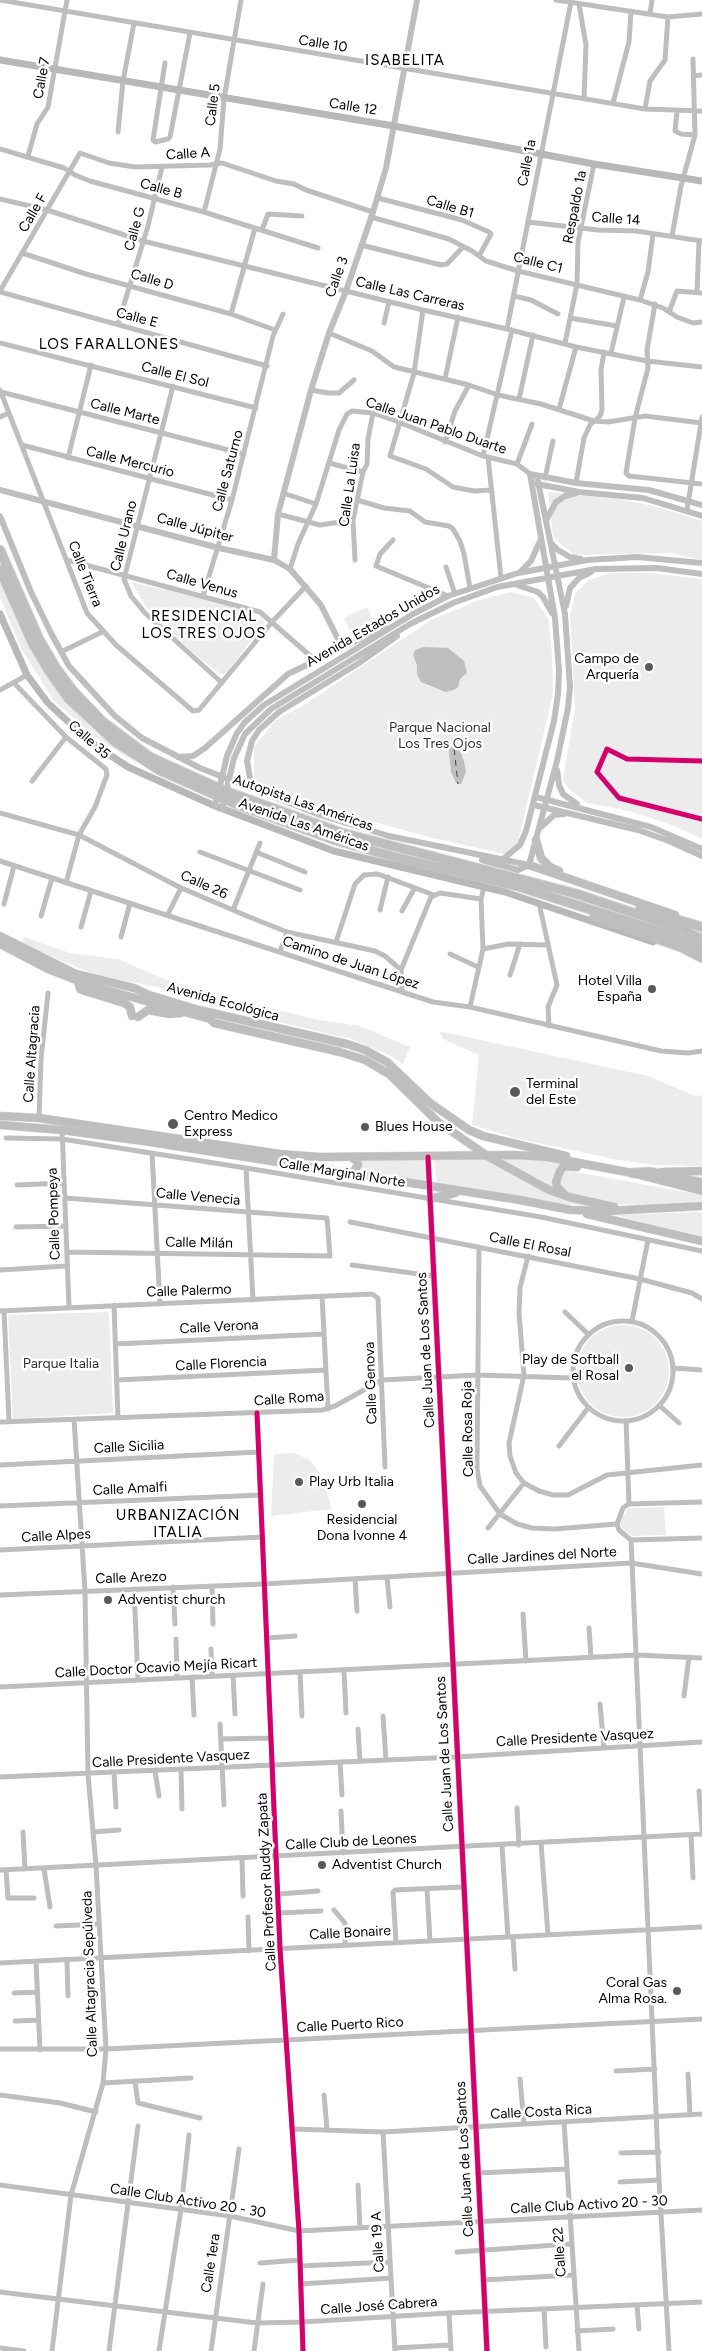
<!DOCTYPE html>
<html>
<head>
<meta charset="utf-8">
<style>
  body { margin:0 }
  canvas { display:block; background:#fff }
</style>
</head>
<body>
<canvas width="702" height="2351"></canvas>
<script>
const ctx = document.querySelector('canvas').getContext('2d');
ctx.lineJoin = 'round';
function fillPath(path, color) { ctx.fillStyle = color; ctx.fill(path, 'evenodd'); }
const toPath = rows => new Path2D(rows.map(r => 'M' + r).join(''));
function stroke(path, color, width, dash) { ctx.strokeStyle = color; ctx.lineWidth = width; ctx.lineCap = dash ? 'butt' : 'round'; ctx.setLineDash(dash || []); ctx.stroke(path); }
function write(font, color, halo, rows, align = 'center') {
  ctx.font = font + ' Figtree,sans-serif'; ctx.lineWidth = 5; ctx.setLineDash([]); ctx.textBaseline = 'middle'; ctx.strokeStyle = halo; ctx.fillStyle = color; for (const [text, x, y, turn = 0] of rows) {
    ctx.save(); ctx.translate(x, y); ctx.rotate((+turn || 0) * Math.PI / 180); ctx.textAlign = isNaN(turn) ? turn : align; if (halo) ctx.strokeText(text, 0, 0); ctx.fillText(text, 0, 0); ctx.restore();
  }
}
fillPath(toPath([
  [548,492,617,499,654,506,702,521,702,560,671,553,574,555,553,537],
  [610,573,650,573,702,579,702,839,675,826,629,811,587,803,569,789,563,780,575,707,570,615,575,594,589,580],
  [131,582,164,590,165,589,243,610,265,622,228,671,222,675,198,657,156,619,156,616,147,608],
  [0,584,23,636,59,694,96,733,139,765,94,736,54,701,22,650,0,597],
  [510,592,534,598,549,620,552,654,553,694,517,846,504,854,425,836,313,805,254,780,254,747,276,720,304,705,431,620,477,601],
  [367,607,373,620,350,631,344,618],
  [24,937,70,953,118,959,159,977,209,993,314,1019,360,1026,410,1047,403,1064,391,1056,351,1039,223,1009,157,987,95,975,21,943],
  [439,1031,648,1076,695,1096,702,1095,702,1166,653,1165,618,1160,515,1138,472,1125,479,1055,443,1039],
  [358,1159,425,1159,426,1181,359,1170,361,1166],
  [485,1159,549,1195,596,1207,545,1202,437,1183,434,1160],
  [500,1159,531,1159,561,1164,553,1178,554,1189],
  [565,1170,702,1195,702,1201,647,1205,611,1204,567,1193,559,1182],
  [702,1213,702,1238,616,1215,700,1212],
  [109,1312,113,1413,13,1419,8,1315],
  '577 1371a46 46 0 1 1 92 0a46 46 0 1 1-92 0Z',
  [294,1453,310,1460,322,1476,332,1509,271,1516,274,1454],
  [664,1507,666,1535,632,1536,625,1531,621,1526,621,1519,629,1508]
]), '#ececec');
fillPath(toPath([
  [424,647,448,648,464,661,467,673,460,679,458,687,454,690,446,692,421,682,417,674,417,665,413,655,415,650],
  [453,738,456,741,464,761,466,772,461,784,456,783,451,772,448,743]
]), '#bfbfbf');
stroke(toPath([
  [453,738,458,784]
]), '#444', 1, [6, 5]);
const primary = toPath([
  [536,840,541,858,550,867,559,871],
  [529,865,675,915],
  [0,936,76,974,134,988,149,995,199,1010,347,1044,365,1050,387,1062,430,1103,469,1130,483,1136,566,1156],
  [0,944,48,969,92,986,210,1019,214,1023,340,1052,365,1060,389,1074,438,1122,489,1157,549,1190,569,1197,614,1207],
  [78,981,80,989,85,991,124,1003,130,1007,132,1016],
  [138,1017,148,1010,170,1014,181,1013],
  [0,1116,39,1118,280,1154,320,1157,516,1155,547,1157,632,1173,702,1191],
  [0,1125,62,1130,150,1142,520,1200,571,1210,607,1211,702,1206],
  [351,1157,357,1161,358,1165,352,1174],
  [662,1172,702,1171],
  [564,1194,557,1187,556,1182,560,1171,564,1166,577,1167],
  [430,1199,455,1193],
  [587,1214,702,1241]
]);
const motorway = toPath([
  [0,550,39,639,56,668,74,692,103,722,150,757,225,791,339,832,577,894,681,929,702,939],
  [0,570,32,642,49,671,68,698,114,741,159,770,238,805,335,840,398,858,517,886,674,936,702,949],
  [640,909,702,927],
  [594,917,681,947,702,958],
  [632,1173,650,1172,702,1183]
]);
stroke(primary, '#dbdbdb', 9);
stroke(motorway, '#dbdbdb', 11);
stroke(toPath([
  [0,0,645,109,702,111],
  [556,0,668,17,702,14],
  [579,4,586,45,584,99],
  [650,14,652,0],
  [165,63,153,140,155,142,168,139,170,137,190,33],
  [693,76,702,75],
  [613,103,629,42,631,11],
  [645,109,650,81,665,60,668,17],
  [677,111,675,131,681,134,695,135],
  [118,132,123,81,134,23],
  [0,149,64,168,75,175,90,181,204,212,318,248],
  [28,156,37,124,48,107,67,0],
  [378,198,462,220,489,232,491,234,479,256],
  [0,199,47,210,143,241,423,310,507,329,576,347,647,361,702,367],
  [204,212,220,149,224,99,241,0],
  [371,217,449,239,472,251,486,261,518,271,640,300,663,308,677,317,693,323,702,322],
  [528,222,598,230,636,231,702,241],
  [262,230,268,214,302,216],
  [672,236,681,186,695,135,693,59],
  [361,245,441,265,447,264,463,247],
  [22,253,86,274,231,314,275,330],
  [0,291,80,153,109,163,135,167,210,165,222,163,276,181,294,184,306,190,373,212],
  [0,292,267,366],
  [697,292,699,241],
  [514,296,531,300,558,314],
  [640,300,648,272,653,234],
  [655,304,647,350,648,368,635,418,626,473,629,476,702,484],
  [423,310,414,373,390,456,426,469,453,487,474,491,491,490],
  [669,312,677,291,702,293],
  [231,314,255,228],
  [570,318,617,326],
  [384,323,389,302],
  [118,324,148,226,162,167],
  [507,329,571,2],
  [329,333,372,351,394,367,469,385,498,395,541,404,594,421,608,422,645,416,702,423],
  [0,343,256,408],
  [565,343,577,284,578,242,594,164],
  [611,353,624,297],
  [445,379,458,317],
  [173,386,124,579,131,596,145,613,222,683],
  [0,390,87,613,116,645,193,711,199,710,272,622,306,586],
  [311,390,328,393,339,393,354,380],
  [1,392,244,454],
  [519,399,533,335],
  [559,409,576,347],
  [0,417,9,413],
  [445,442,455,411,469,385],
  [22,445,232,500],
  [483,456,512,330],
  [488,457,501,578],
  [68,458,91,365],
  [329,463,363,472],
  [517,464,532,424],
  [545,478,553,441],
  [576,483,584,438,590,425,600,416,602,410,601,370,604,352],
  [283,493,316,504],
  [357,500,384,508,410,511,425,522,449,526,453,529,460,541,464,554,470,588],
  [687,510,702,417],
  [278,514,320,525,353,520],
  [393,540,380,554,376,566,448,596],
  [67,560,260,612,315,660],
  [355,560,353,520,363,472,367,464,368,439,373,413],
  [446,567,455,594],
  [290,569,298,544,316,504,339,430,347,414,352,411,373,413,396,421,483,456,517,464,530,474],
  [203,596,232,500,273,336,283,314],
  [61,652,102,632],
  [14,683,66,737,106,769,107,775,95,807,79,835,66,883],
  [0,690,27,675],
  [32,781,66,737],
  [0,813,79,835,179,887,247,916,287,932,375,951,385,956,401,970],
  [200,852,300,890],
  [256,852,305,872],
  [0,861,433,1002,470,1007,661,1051,688,1053,702,1051],
  [539,903,557,985,548,1007,549,1026],
  [4,904,14,866],
  [233,910,260,843],
  [380,910,388,877],
  [402,911,414,889],
  [168,914,181,888],
  [41,916,52,878],
  [81,927,91,891],
  [121,937,130,903],
  [336,942,355,884,364,875,378,874,434,895],
  [483,949,508,944,547,945],
  [280,952,287,932],
  [450,954,478,967],
  [510,975,520,944],
  [402,992,401,970,431,897,440,893,481,899],
  [470,1007,483,949,481,899,484,887],
  [39,1118,41,1059,48,993],
  [62,1128,69,1307],
  [6,1138,62,1139,246,1168,541,1217,702,1251],
  [152,1153,160,1304],
  [246,1168,253,1300],
  [17,1185,64,1183],
  [65,1198,327,1218,330,1256,67,1252],
  [350,1222,640,1279,692,1293,702,1299],
  [16,1227,66,1226],
  [479,1247,477,1469,480,1486,500,1514,517,1524,532,1528,555,1529,617,1524],
  [528,1256,520,1288,519,1313,524,1375,509,1443,510,1456,516,1473,524,1483,539,1491,553,1495,568,1495,607,1475,702,1465],
  [352,1265,434,1276],
  [0,1270,67,1266],
  [322,1296,328,1409],
  [114,1305,118,1418],
  [0,1311,372,1294,378,1298,385,1467],
  [4,1311,9,1421],
  [565,1312,588,1334],
  '573 1371a50 50 0 1 1 100 0a50 50 0 1 1-100 0Z',
  [632,1321,648,1240],
  [116,1344,324,1334],
  [673,1368,702,1370],
  [117,1380,326,1370],
  [660,1406,679,1423],
  [257,1413,280,1949,299,2231,303,2351],
  [626,1421,629,1504],
  [0,1422,322,1410,335,1406,382,1380,478,1375,572,1378],
  [559,1446,588,1408],
  [0,1465,259,1452],
  [0,1506,261,1495],
  [617,1524,623,1508,629,1504,702,1502],
  [617,1524,619,1530,631,1540,702,1538],
  [488,1528,524,1483],
  [631,1540,659,2180,669,2351],
  [0,1550,263,1537],
  [387,1577,390,1607],
  [355,1579,357,1611],
  [212,1586,213,1624],
  [173,1587,175,1624],
  [134,1589,138,1680],
  [0,1595,263,1584,631,1563,702,1574],
  [523,1614,526,1661],
  [589,1628,591,1657],
  [267,1638,295,1636],
  [176,1639,177,1678],
  [211,1649,212,1676],
  [344,1670,346,1713],
  [300,1672,302,1716],
  [233,1675,235,1714],
  [192,1677,194,1715],
  [0,1687,637,1655,702,1658],
  [684,1696,689,1657],
  [600,1704,604,1748],
  [383,1716,386,1760],
  [220,1724,224,1805],
  [358,1729,360,1761],
  [221,1739,271,1738],
  [340,1762,342,1795],
  [181,1770,182,1809],
  [155,1771,159,1796],
  [114,1773,116,1807],
  [0,1777,456,1757,702,1742],
  [699,1791,702,1830],
  [517,1808,519,1845],
  [341,1811,343,1853],
  [23,1832,25,1869],
  [93,1832,119,1830],
  [691,1835,693,1878],
  [541,1843,548,1935],
  [502,1846,508,1937],
  [242,1858,243,1896],
  [44,1869,50,1907],
  [0,1870,702,1834],
  [6,1870,8,1898,34,1898],
  [427,1889,430,1941],
  [279,1894,318,1891],
  [334,1910,345,1923,345,1944],
  [279,1913,321,1911],
  [248,1917,249,1951],
  [56,1926,99,1924],
  [513,1937,515,1969],
  [396,1942,393,1892,395,1890,463,1887],
  [36,1961,40,2050],
  [67,1961,68,1996],
  [0,1963,702,1927],
  [14,1993,37,1992],
  [15,2021,38,2020],
  [0,2049,106,2049,702,2019],
  [616,2071,655,2069],
  [688,2074,690,2115],
  [520,2079,524,2124],
  [135,2081,138,2103,200,2118],
  [103,2083,191,2078],
  [0,2095,60,2103,96,2112],
  [324,2095,327,2129],
  [564,2122,579,2351],
  [292,2129,383,2132,702,2114],
  [383,2132,395,2351],
  [621,2153,659,2152],
  [477,2173,566,2169],
  [620,2182,659,2180],
  [0,2185,230,2216,299,2231,702,2210],
  [358,2185,360,2228],
  [457,2252,570,2244],
  [260,2263,300,2260],
  [300,2266,390,2262],
  [483,2280,573,2275],
  [301,2284,391,2278],
  [0,2292,257,2323,302,2322,449,2313,702,2302],
  [637,2305,639,2329],
  [544,2309,546,2347],
  [449,2313,451,2351],
  [577,2331,613,2329],
  [0,2348,24,2351],
  [395,2348,450,2345],
  [52,2351,71,2195,103,2083,106,2049,96,1866,88,1774,85,1591,74,1419],
  [109,2351,138,2126],
  [159,2351,181,2209,189,2135],
  [211,2351,239,2149],
  [254,2351,263,2284]
]), '#bebebe', 5);
stroke(toPath([
  [537,484,579,492,643,498,702,516],
  [0,490,219,548,274,560,290,569,321,605,342,647],
  [0,516,31,592,52,635,69,666,115,716,142,738,200,768,320,815,389,836,529,865],
  [546,520,556,502,565,496,576,493],
  [551,543,558,550,570,557,581,559],
  [274,560,278,514,311,390,329,333,346,291,373,212,386,168,417,0],
  [520,572,531,561,540,541],
  [517,585,538,592,543,597,552,613],
  [566,606,570,588,579,578,591,572],
  [227,756,237,733,245,722,264,705,413,614,448,596,518,573,587,560,637,557,702,563],
  [178,757,193,756,205,748,288,674,385,627],
  [234,758,245,734,271,709,410,624,453,603,497,587,596,569,657,568,702,574],
  [557,770,559,785,563,794,577,804],
  [259,791,250,778,247,761,252,741,259,730,279,712,359,663,397,636],
  [536,797,651,827,702,849],
  [534,805,638,830,669,841,702,856],
  [541,827,554,815,564,814],
  [482,860,518,870,529,865,557,761,568,708,570,687,565,614,537,477],
  [502,860,520,845,526,831,554,721,558,694,559,671,555,618,530,474,576,483,649,490,702,505],
  [428,1157,487,2351]
]), '#bebebe', 6);
stroke(toPath([
  [0,60,394,126,594,164,702,181],
  [0,614,27,675,48,703,89,741,128,767,215,806,334,851,505,892,653,942]
]), '#b8b8b8', 7);
stroke(primary, '#bebebe', 8);
stroke(motorway, '#bebebe', 9);
stroke(toPath([
  [215,806,227,756],
  [222,809,234,758]
]), '#bebebe', 6);
stroke(toPath([
  [702,761,627,759,607,749,597,772,619,798,702,819],
  [428,1157,487,2351],
  [257,1413,280,1949,299,2231,303,2351]
]), '#d6006c', 5);
for (const [x, y, r, color] of [
  [649,667,5,"#595959"],
  [652,989,5,"#595959"],
  [515,1092,6,"#595959"],
  [173,1124,6,"#595959"],
  [365,1127,5,"#595959"],
  [629,1368,5,"#595959"],
  [299,1482,5,"#595959"],
  [362,1504,5,"#595959"],
  [108,1600,5,"#595959"],
  [322,1865,5,"#595959"],
  [677,1991,5,"#595959"]
]) { const dot = new Path2D(); dot.arc(x, y, r, 0, 2 * Math.PI); ctx.fillStyle = color; ctx.fill(dot); stroke(dot, '#fff', 2); }
write('14px', '#000', '#fff', [
  ["Calle 10",323,44,9],
  ["Calle 7",42,78,-80],
  ["Calle 5",213,105,-83],
  ["Calle 12",353,107,9],
  ["Calle A",188,154,-4],
  ["Calle 1a",527,163,-79],
  ["Calle B",161,189,15],
  ["Calle B1",450,207,17],
  ["Respaldo 1a",575,207,-79],
  ["Calle F",33,213,-60],
  ["Calle 14",616,219,4],
  ["Calle G",135,229,-75],
  ["Calle C1",538,263,14],
  ["Calle 3",337,277,-70],
  ["Calle D",152,280,16],
  ["Calle Las Carreras",410,294,13],
  ["Calle E",137,318,15],
  ["Calle El Sol",175,375,14],
  ["Calle Marte",125,412,14],
  ["Calle Juan Pablo Duarte",436,426,19],
  ["Calle Mercurio",130,462,14],
  ["Calle Saturno",228,471,-75],
  ["Calle La Luisa",350,485,-82],
  ["Calle Júpiter",195,528,15],
  ["Calle Urano",124,536,-76],
  ["Calle Tierra",85,574,68],
  ["Calle Venus",202,584,16],
  ["Avenida Estados Unidos",373,626,-30],
  ["Calle 35",89,740,41],
  ["Autopista Las Américas",303,803,19],
  ["Avenida Las Américas",304,825,19],
  ["Calle 26",204,885,24],
  ["Camino de Juan López",351,963,18],
  ["Avenida Ecológica",223,1002,15],
  ["Calle Altagracia",32,1054,-86],
  ["Calle Marginal Norte",342,1173,9],
  ["Calle Venecia",198,1197,5],
  ["Calle Pompeya",54,1214,-92],
  ["Calle Milán",199,1243,1],
  ["Calle El Rosal",530,1245,11],
  ["Calle Palermo",189,1291,-2],
  ["Calle Verona",219,1327,-3],
  ["Calle Juan de Los Santos",426,1350,-93],
  ["Calle Florencia",221,1364,-3],
  ["Calle Genova",371,1383,-92],
  ["Calle Roma",289,1399,-4],
  ["Calle Rosa Roja",468,1429,-91],
  ["Calle Sicilia",129,1447,-3],
  ["Calle Amalfi",130,1489,-3],
  ["Calle Alpes",56,1536,-3],
  ["Calle Jardines del Norte",542,1556,-3],
  ["Calle Arezo",131,1578,-2],
  ["Calle Doctor Ocavio Mejía Ricart",156,1668,-3],
  ["Calle Presidente Vasquez",575,1738,-3],
  ["Calle Juan de Los Santos",445,1754,-93],
  ["Calle Presidente Vasquez",171,1759,-3],
  ["Calle Club de Leones",351,1842,-3],
  ["Calle Profesor Ruddy Zapata",267,1882,-93],
  ["Calle Bonaire",350,1933,-3],
  ["Calle Altagracia Sepúlveda",90,1974,-92],
  ["Calle Puerto Rico",350,2025,-3],
  ["Calle Costa Rica",541,2112,-3],
  ["Calle Juan de Los Santos",465,2159,-93],
  ["Calle Club Activo 20 - 30",188,2201,9],
  ["Calle Club Activo 20 - 30",589,2205,-3],
  ["Calle 19 A",378,2242,-93],
  ["Calle 22",560,2252,-94],
  ["Calle 1era",211,2263,-81],
  ["Calle José Cabrera",379,2306,-4]
]);
write('14px', '#000', '#fff', [
  ["Campo de",639,659,"right"],
  ["Arquería",639,675,"right"],
  ["Hotel Villa",642,981,"right"],
  ["España",642,997,"right"],
  ["Terminal",526,1084],
  ["del Este",526,1100],
  ["Centro Medico",184,1116],
  ["Express",184,1132],
  ["Blues House",375,1127],
  ["Play de Softball",619,1360,"right"],
  ["el Rosal",619,1376,"right"],
  ["Play Urb Italia",309,1482],
  ["Residencial",362,1520,"center"],
  ["Dona Ivonne 4",362,1536,"center"],
  ["Adventist church",118,1600],
  ["Adventist Church",332,1865],
  ["Coral Gas",667,1983,"right"],
  ["Alma Rosa.",667,1999,"right"]
], 'left');
write('14px', '#333', '#fff', [
  ["Parque Nacional",440,728],
  ["Los Tres Ojos",440,744],
  ["Parque Italia",61,1364]
]);
ctx.letterSpacing = '1px';
write('15px', '#000', '#fff', [
  ["ISABELITA",405,61],
  ["LOS FARALLONES",109,345],
  ["RESIDENCIAL",204,617],
  ["LOS TRES OJOS",204,634],
  ["URBANIZACIÓN",178,1516],
  ["ITALIA",178,1533]
]);
ctx.letterSpacing = '0px';
</script>
</body>
</html>
